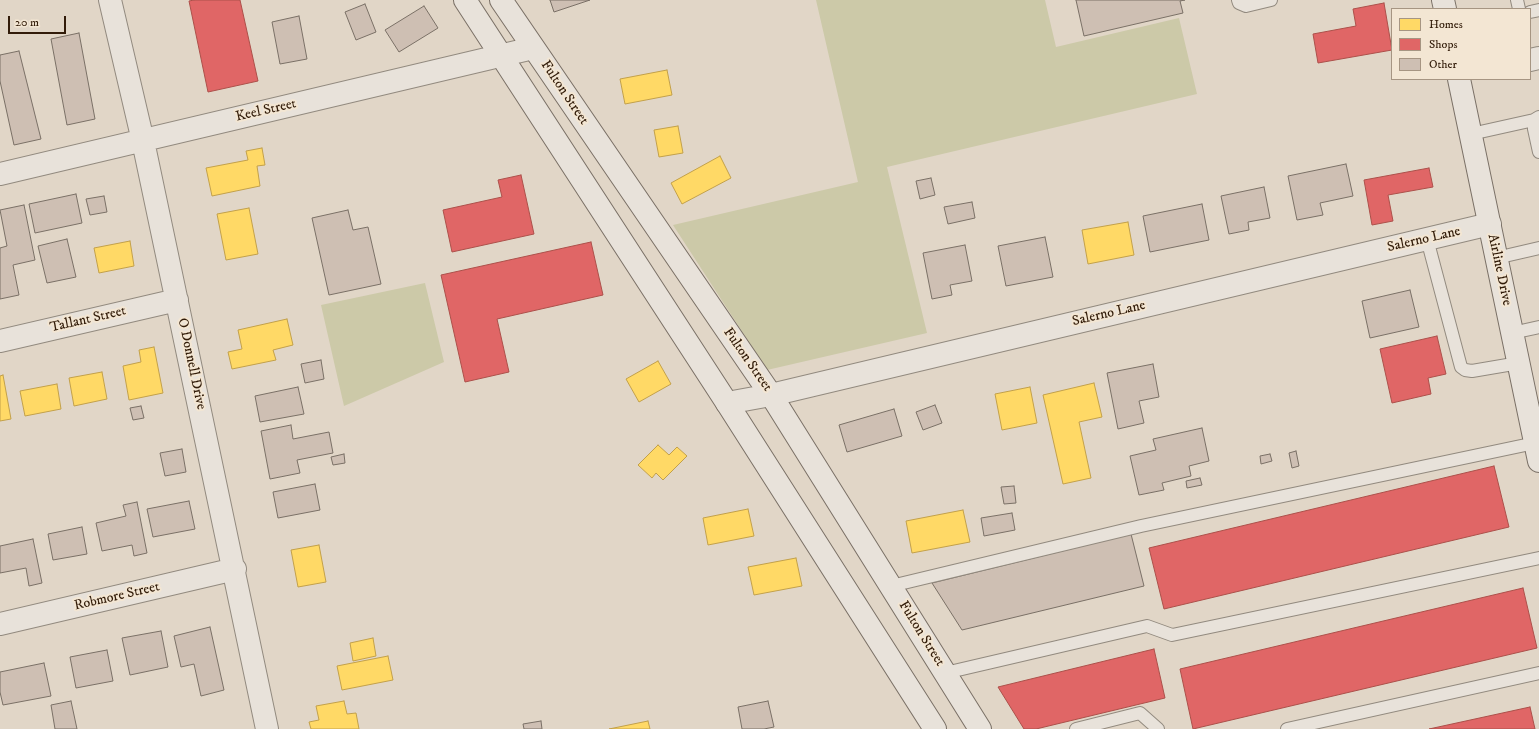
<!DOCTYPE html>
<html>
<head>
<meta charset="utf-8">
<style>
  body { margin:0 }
  #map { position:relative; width:1539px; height:729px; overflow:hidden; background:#e1d6c7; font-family:"IM FELL DW Pica",serif }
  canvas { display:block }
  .legend { position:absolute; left:1391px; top:8px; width:140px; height:72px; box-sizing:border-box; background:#f3e6d3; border:1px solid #a69582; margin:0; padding:5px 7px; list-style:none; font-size:12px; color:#321c09 }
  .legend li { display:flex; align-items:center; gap:8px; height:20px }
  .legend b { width:20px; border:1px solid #a69582 }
  .scale { position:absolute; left:8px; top:16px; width:58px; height:18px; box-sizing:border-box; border:2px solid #321c09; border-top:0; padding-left:5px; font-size:12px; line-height:14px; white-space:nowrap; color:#321c09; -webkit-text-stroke:3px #f3e6d3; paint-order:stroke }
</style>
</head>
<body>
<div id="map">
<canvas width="1539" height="729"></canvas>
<ul class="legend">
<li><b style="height:11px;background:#ffd966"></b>Homes</li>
<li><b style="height:11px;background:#e06666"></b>Shops</li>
<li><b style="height:11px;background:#cebfb3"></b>Other</li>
</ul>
<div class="scale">20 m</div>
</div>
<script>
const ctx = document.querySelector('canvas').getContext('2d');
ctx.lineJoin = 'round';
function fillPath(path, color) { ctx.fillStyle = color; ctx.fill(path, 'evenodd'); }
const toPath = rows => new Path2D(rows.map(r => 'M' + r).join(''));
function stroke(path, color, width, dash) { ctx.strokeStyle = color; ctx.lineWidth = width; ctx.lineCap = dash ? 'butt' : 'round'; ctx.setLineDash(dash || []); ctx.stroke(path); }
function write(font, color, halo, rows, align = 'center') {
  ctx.font = font + ' "IM FELL DW Pica",serif'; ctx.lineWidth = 4; ctx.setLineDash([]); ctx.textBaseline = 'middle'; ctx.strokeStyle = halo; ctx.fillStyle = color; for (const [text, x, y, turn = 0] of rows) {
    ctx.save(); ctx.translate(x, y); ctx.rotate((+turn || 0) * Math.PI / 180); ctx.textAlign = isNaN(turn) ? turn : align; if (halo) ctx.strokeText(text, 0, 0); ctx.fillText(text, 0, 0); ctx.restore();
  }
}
fillPath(toPath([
  [816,0,1045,0,1056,47,1179,18,1197,94,887,167,927,333,767,370,673,225,858,182],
  [425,283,444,362,344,406,321,305]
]), '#ccc9a8');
const homes = toPath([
  [667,70,672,95,625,104,620,79,667,70],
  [678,126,683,153,659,157,654,130,678,126],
  [262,148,265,165,257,166,260,186,212,196,206,168,248,160,246,151,262,148],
  [720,156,731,178,682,204,671,183,720,156],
  [249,208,258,254,226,260,217,214,249,208],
  [1128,222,1134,255,1088,264,1082,230,1128,222],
  [130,241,134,266,99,273,94,248,130,241],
  [287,319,293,345,273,350,276,360,232,369,228,352,242,349,238,330,287,319],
  [154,347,163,393,129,400,123,366,141,362,139,350,154,347],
  [658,361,671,384,639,402,626,379,658,361],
  [102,372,107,399,74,406,69,378,102,372],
  [3,375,11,419,0,421,0,376,3,375],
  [1094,383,1102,417,1079,422,1091,478,1063,484,1043,395,1094,383],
  [57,384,61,409,25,416,20,391,57,384],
  [1030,387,1037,423,1002,430,995,394,1030,387],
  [658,445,669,455,677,447,687,456,663,480,656,473,652,478,638,465,658,445],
  [748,509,754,536,708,545,703,518,748,509],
  [963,510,970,542,912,553,906,521,963,510],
  [319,545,326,582,298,587,291,550,319,545],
  [796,558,802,586,754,595,748,567,796,558],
  [373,638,376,656,353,661,350,643,373,638],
  [388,656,393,680,342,690,337,666,388,656],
  [344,701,347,714,356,713,359,729,311,729,309,722,319,720,316,706,344,701],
  [648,721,650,729,609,729,648,721]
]);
fillPath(homes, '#ffd966');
stroke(homes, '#c2a04a', 1);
const shops = toPath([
  [194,0,240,0,258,81,208,92,189,1,194,0],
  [1384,3,1392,50,1318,63,1313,34,1356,26,1353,9,1384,3],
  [1429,168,1433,187,1388,195,1393,221,1372,225,1364,180,1429,168],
  [521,175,534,234,452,252,443,210,502,197,498,180,521,175],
  [591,242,603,295,497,319,509,372,465,382,441,275,591,242],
  [1437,336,1446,374,1428,378,1431,394,1392,403,1380,349,1437,336],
  [1494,466,1509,527,1164,609,1149,548,1494,466],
  [1523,588,1537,648,1193,729,1180,669,1523,588],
  [1154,649,1165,698,1036,729,1024,729,998,687,1154,649],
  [1530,707,1535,729,1429,729,1530,707]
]);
fillPath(shops, '#e06666');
stroke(shops, '#ac504a', 1);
const building = toPath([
  [550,0,590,0,554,12,550,0],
  [1076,0,1185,0,1180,1,1183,13,1084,36,1076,0],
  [365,4,376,32,356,40,345,12,365,4],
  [424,6,438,28,399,52,385,30,424,6],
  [299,16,307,59,280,64,272,22,299,16],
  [79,33,95,119,67,125,51,39,79,33],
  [19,51,41,139,14,145,0,81,0,55,19,51],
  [1346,164,1353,196,1320,203,1323,215,1297,220,1288,176,1346,164],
  [931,178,935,195,920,199,916,181,931,178],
  [1264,187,1270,218,1248,222,1249,230,1229,234,1221,196,1264,187],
  [76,194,82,223,35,233,29,204,76,194],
  [104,196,107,212,90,215,86,199,104,196],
  [972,202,975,218,948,224,944,207,972,202],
  [1202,204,1209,240,1150,252,1143,216,1202,204],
  [24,205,35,260,13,265,19,295,0,299,0,248,7,246,0,210,24,205],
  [348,210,353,230,368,227,381,284,329,295,312,218,348,210],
  [1045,237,1053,277,1006,286,998,246,1045,237],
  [67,239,76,277,47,283,38,246,67,239],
  [965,245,972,281,950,285,952,295,932,299,923,253,965,245],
  [1410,290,1419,327,1370,338,1362,301,1410,290],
  [321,360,324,379,305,383,301,364,321,360],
  [1153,364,1159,397,1139,401,1144,423,1118,429,1107,373,1153,364],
  [298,387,304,414,260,422,255,396,298,387],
  [935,405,942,423,923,430,916,412,935,405],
  [141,406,144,418,133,420,130,408,141,406],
  [894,409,902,436,847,452,839,425,894,409],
  [291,425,293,439,329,432,333,453,297,460,300,473,270,479,261,431,291,425],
  [1202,428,1209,461,1189,466,1191,476,1162,483,1164,490,1139,495,1130,456,1156,450,1153,439,1202,428],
  [182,449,186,472,165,476,160,453,182,449],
  [1296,451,1299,466,1292,468,1289,453,1296,451],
  [344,454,345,463,333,465,331,457,344,454],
  [1270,454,1272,461,1261,464,1260,456,1270,454],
  [1200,478,1202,485,1187,488,1186,481,1200,478],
  [315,484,320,510,278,518,273,492,315,484],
  [1014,486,1016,503,1004,504,1001,487,1014,486],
  [189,501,195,529,153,537,147,509,189,501],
  [137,502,147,553,134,556,132,545,102,551,96,523,126,516,123,505,137,502],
  [1012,513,1015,530,984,536,981,518,1012,513],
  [82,527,87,554,53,560,48,534,82,527],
  [1131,534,1144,586,962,630,932,583,1131,534],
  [33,539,42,583,29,586,26,568,0,573,0,546,33,539],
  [210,627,224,690,201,696,194,664,181,667,174,636,210,627],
  [161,631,168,667,130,675,122,638,161,631],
  [107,650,113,681,76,688,70,657,107,650],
  [44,663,51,696,3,705,0,692,0,672,44,663],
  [71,701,77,729,55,729,51,705,71,701],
  [768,701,774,727,764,729,742,729,738,707,768,701],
  [541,721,542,729,524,729,523,724,541,721]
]);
fillPath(building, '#cebfb3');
stroke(building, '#7a7066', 1);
const lane = toPath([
  [1238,0,1239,3,1246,6,1271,0],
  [1517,0,1519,9],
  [1530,12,1539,10],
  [1539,117,1534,120,1534,129,1539,152],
  [1471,134,1534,120],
  [1427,239,1461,367,1465,370,1472,371,1519,363],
  [1496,258,1539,248],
  [1512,333,1539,327],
  [891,586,1141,526,1535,443],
  [945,673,1147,626,1172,635,1539,558],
  [1076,729,1140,713,1158,729],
  [1287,729,1539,673]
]);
const street = toPath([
  [110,0,143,141,267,729],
  [1530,60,1539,58],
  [0,174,533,48],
  [0,341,177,300],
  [727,403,771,395,1490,224],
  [0,624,235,569]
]);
const secondary = toPath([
  [465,0,727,403,935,729],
  [501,0,771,395,980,729],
  [1443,0,1445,9],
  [1459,79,1539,461]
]);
stroke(lane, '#928a7f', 14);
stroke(street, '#928a7f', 24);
stroke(secondary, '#7a7066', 24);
stroke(lane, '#e8e2da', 12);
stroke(street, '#e8e2da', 22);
stroke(secondary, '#e8e2da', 22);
write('14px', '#321c09', '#f3e6d3', [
  ["Fulton Street",564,93,56],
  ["Keel Street",266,111,-13],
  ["Salerno Lane",1424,240,-13],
  ["Airline Drive",1499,270,78],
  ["Salerno Lane",1109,314,-13],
  ["Tallant Street",88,320,-13],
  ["Fulton Street",747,360,55],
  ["O Donnell Drive",191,364,78],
  ["Robmore Street",117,597,-13],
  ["Fulton Street",921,634,58]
]);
</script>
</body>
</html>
